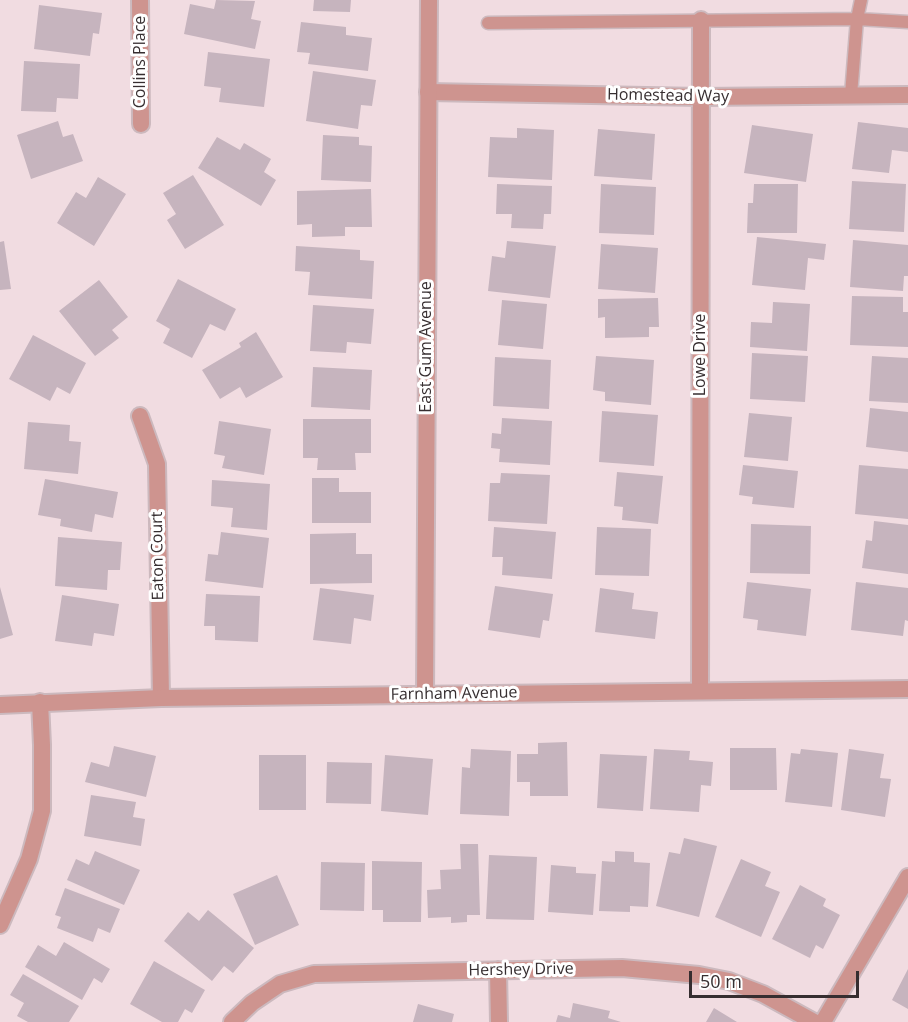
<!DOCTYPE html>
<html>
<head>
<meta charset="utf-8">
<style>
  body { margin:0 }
  #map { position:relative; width:908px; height:1022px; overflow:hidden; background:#f1dce1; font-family:"Open Sans",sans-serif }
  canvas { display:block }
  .scale { position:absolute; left:689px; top:971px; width:170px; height:27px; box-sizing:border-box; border:3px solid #362e30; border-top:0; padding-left:8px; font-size:18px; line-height:21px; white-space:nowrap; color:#362e30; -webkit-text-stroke:4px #fff; paint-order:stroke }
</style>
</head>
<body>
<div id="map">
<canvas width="908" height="1022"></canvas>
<div class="scale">50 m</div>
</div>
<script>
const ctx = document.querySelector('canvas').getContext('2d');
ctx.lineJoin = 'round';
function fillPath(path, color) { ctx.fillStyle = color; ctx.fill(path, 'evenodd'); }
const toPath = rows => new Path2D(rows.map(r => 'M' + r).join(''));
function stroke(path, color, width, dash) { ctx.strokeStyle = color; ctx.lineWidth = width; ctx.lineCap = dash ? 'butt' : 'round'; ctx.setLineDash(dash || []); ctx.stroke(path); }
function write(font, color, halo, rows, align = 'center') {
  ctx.font = font + ' "Open Sans",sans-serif'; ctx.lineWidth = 6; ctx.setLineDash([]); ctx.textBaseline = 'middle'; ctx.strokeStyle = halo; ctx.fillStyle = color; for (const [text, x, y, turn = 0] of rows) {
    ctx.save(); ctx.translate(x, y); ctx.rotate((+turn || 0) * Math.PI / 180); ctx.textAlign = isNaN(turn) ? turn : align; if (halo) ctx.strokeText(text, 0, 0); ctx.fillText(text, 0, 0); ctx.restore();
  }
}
fillPath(toPath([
  [216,0,255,1,251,19,261,21,255,49,184,34,190,4,214,9],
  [314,0,351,0,350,12,313,11],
  [39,5,102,13,99,34,93,33,90,56,34,49],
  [301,22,346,27,346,35,372,38,368,71,308,64,310,53,297,52],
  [208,52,270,59,264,107,219,102,221,88,204,86],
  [24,61,80,64,78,99,57,98,56,112,21,111],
  [313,71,376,80,372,106,361,105,358,129,306,121],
  [58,121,63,137,73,134,83,161,31,179,17,135],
  [858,122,908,128,908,152,892,150,889,173,852,169],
  [752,125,813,134,806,182,744,173],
  [517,128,554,130,552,180,488,177,490,137,517,138],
  [598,129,655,134,652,180,594,176],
  [323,135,359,137,359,145,372,146,371,182,321,180],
  [217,137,240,150,244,143,271,159,264,172,276,180,261,206,198,168],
  [193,175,224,225,185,249,167,220,176,214,163,193],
  [98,177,126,194,94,246,57,223,76,192,86,198],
  [852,181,906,184,904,232,849,229],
  [497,184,552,186,551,214,544,214,543,229,511,228,512,214,496,214],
  [601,184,656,187,654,235,599,233],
  [754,184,798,184,797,233,747,233,748,203,753,203],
  [371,189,372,227,345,227,345,236,312,237,312,224,297,225,297,191],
  [757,237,826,244,824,260,808,258,805,290,752,285],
  [853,240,908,245,908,276,904,276,903,291,850,287],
  [4,241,11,289,0,290,0,242],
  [507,241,556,246,550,298,488,291,492,256,505,258],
  [601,244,658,248,655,293,598,289],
  [296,246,360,250,360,260,374,261,372,299,308,295,310,272,295,271],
  [178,279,236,309,225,331,210,324,192,358,163,343,170,329,156,321],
  [99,280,128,317,112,330,119,338,95,356,59,311],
  [852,296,903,297,903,312,908,312,908,347,850,345],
  [658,298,659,327,649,327,649,337,605,338,605,317,598,318,598,299],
  [502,300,547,304,543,349,498,345],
  [773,302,810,304,807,351,750,347,751,322,772,323],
  [313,305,374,309,371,344,347,342,346,353,310,351],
  [256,332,283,377,246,398,240,387,220,399,202,370,241,347,239,343],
  [33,335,86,363,70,394,57,387,50,401,9,379],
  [752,353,808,356,805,402,750,399],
  [596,356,654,360,651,405,605,401,605,392,593,390],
  [872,356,908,358,908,403,869,401],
  [495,357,551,360,549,409,493,406],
  [313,367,372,370,370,410,311,407],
  [870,408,908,412,908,452,866,447],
  [602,411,658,415,654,466,599,462],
  [749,413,792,417,788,461,744,457],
  [502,418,552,421,550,465,499,462,500,449,491,448,492,433,501,434],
  [303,419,371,419,371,453,355,453,356,470,317,470,318,458,303,458],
  [219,421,271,429,264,475,222,468,225,456,214,454],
  [28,422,70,425,69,441,81,442,78,474,24,469],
  [743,465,798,471,794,508,752,504,753,497,739,495],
  [859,465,908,469,908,519,855,514],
  [617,472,663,476,658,524,622,520,623,507,614,506],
  [501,473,550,475,547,524,488,521,490,483,500,483],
  [312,478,339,478,339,492,371,492,371,523,312,523],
  [45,479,118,492,113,518,95,514,92,532,60,526,61,519,38,515],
  [212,480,270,484,267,530,231,527,233,508,211,506],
  [874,521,908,525,908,574,862,568,866,540,872,541],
  [751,524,811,526,810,574,750,573],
  [494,527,556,532,552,579,502,575,503,557,492,557],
  [597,527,651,529,649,576,595,575],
  [221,532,269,538,263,588,205,581,208,554,218,555],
  [356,533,356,554,372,554,372,583,310,584,310,534],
  [58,537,122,542,120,570,108,570,107,590,55,586],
  [747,582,811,589,806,636,757,630,758,620,743,618],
  [856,582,908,588,908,621,905,620,903,636,851,630],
  [495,586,553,594,549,621,543,620,540,638,488,630],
  [0,587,13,635,0,639],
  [320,588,374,595,371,621,354,618,351,644,313,640],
  [600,588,634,593,632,609,658,612,655,639,595,632],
  [206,594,260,596,258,642,215,640,215,626,204,626],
  [62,595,119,604,114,636,94,633,92,646,55,641],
  [567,742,568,796,530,796,530,782,517,782,517,754,538,754,538,743],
  [114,746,156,756,146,797,85,782,91,762,109,767],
  [730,748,776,748,777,790,730,790],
  [471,749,511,751,509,816,460,814,462,767,470,768],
  [654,749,690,751,689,760,713,762,711,786,701,785,699,812,650,809],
  [801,749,838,753,832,807,785,802,791,753,800,754],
  [849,749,884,754,880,778,891,779,885,817,841,810],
  [600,754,647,756,643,811,597,808],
  [259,755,306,755,306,810,259,810],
  [385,755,433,759,428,815,381,811],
  [327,762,372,763,371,804,326,803],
  [91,795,136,802,133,817,145,819,141,846,84,836],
  [684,838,717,846,699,917,656,906,669,852,680,854],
  [460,844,478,844,480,915,467,915,467,922,451,923,451,917,428,918,427,890,441,889,440,870,461,869],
  [95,851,140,870,124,905,67,880,76,859,89,865],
  [615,851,634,852,634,862,650,863,648,907,630,906,630,912,599,911,602,861,615,862],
  [489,855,537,857,534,920,486,919],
  [741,859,771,872,765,886,780,892,761,937,715,917],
  [372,861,422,862,421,922,383,922,383,910,372,910],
  [321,862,365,863,364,911,320,910],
  [551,865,576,867,576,873,596,874,593,915,548,912],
  [277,875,299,925,255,945,233,894],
  [800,885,826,899,823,906,840,915,823,949,816,945,810,958,772,939],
  [65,888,120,909,110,933,98,928,93,942,57,928,61,917,55,915],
  [208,910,254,948,233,973,224,966,212,981,164,941,188,912,199,921],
  [64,942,110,969,102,983,94,978,82,1000,25,967,38,945,56,956],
  [154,961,205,990,192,1013,185,1009,178,1022,162,1022,130,1004],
  [908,969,908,1009,892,1000],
  [23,974,79,1006,69,1022,28,1022,17,1016,24,1003,10,995],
  [573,1003,610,1011,608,1018,621,1022,556,1022,558,1015,570,1018],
  [418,1004,454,1014,452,1022,413,1022],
  [714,1008,737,1022,706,1022]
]), '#c6b4be');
const service = toPath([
  [488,23,857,19,861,0],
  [851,95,857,19,908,22]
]);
const minor = toPath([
  [140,0,141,124],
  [428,92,701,97,908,95],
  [140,416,157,464,161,698],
  [700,691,701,20],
  [0,925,29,859,42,811,42,745,40,702],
  [498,970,499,1022],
  [232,1022,252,1003,280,984,314,974,622,968,699,975,729,981,763,994,814,1022],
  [823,1022,908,877]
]);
const tertiary = toPath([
  [425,695,429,0],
  [0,705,161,698,908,689]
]);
stroke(service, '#ccb9be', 15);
stroke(minor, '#ccb9be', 20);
stroke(tertiary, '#ccb9be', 20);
stroke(service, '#ce948f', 12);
stroke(minor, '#ce948f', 16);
stroke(tertiary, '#ce948f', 16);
write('16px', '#362e30', '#fff', [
  ["Collins Place",140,62,-90],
  ["Homestead Way",668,96,1],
  ["East Gum Avenue",426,347,-90],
  ["Lowe Drive",700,355,-90],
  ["Eaton Court",158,556,-91],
  ["Farnham Avenue",454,694,-1],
  ["Hershey Drive",521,970,-1]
]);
</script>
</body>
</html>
